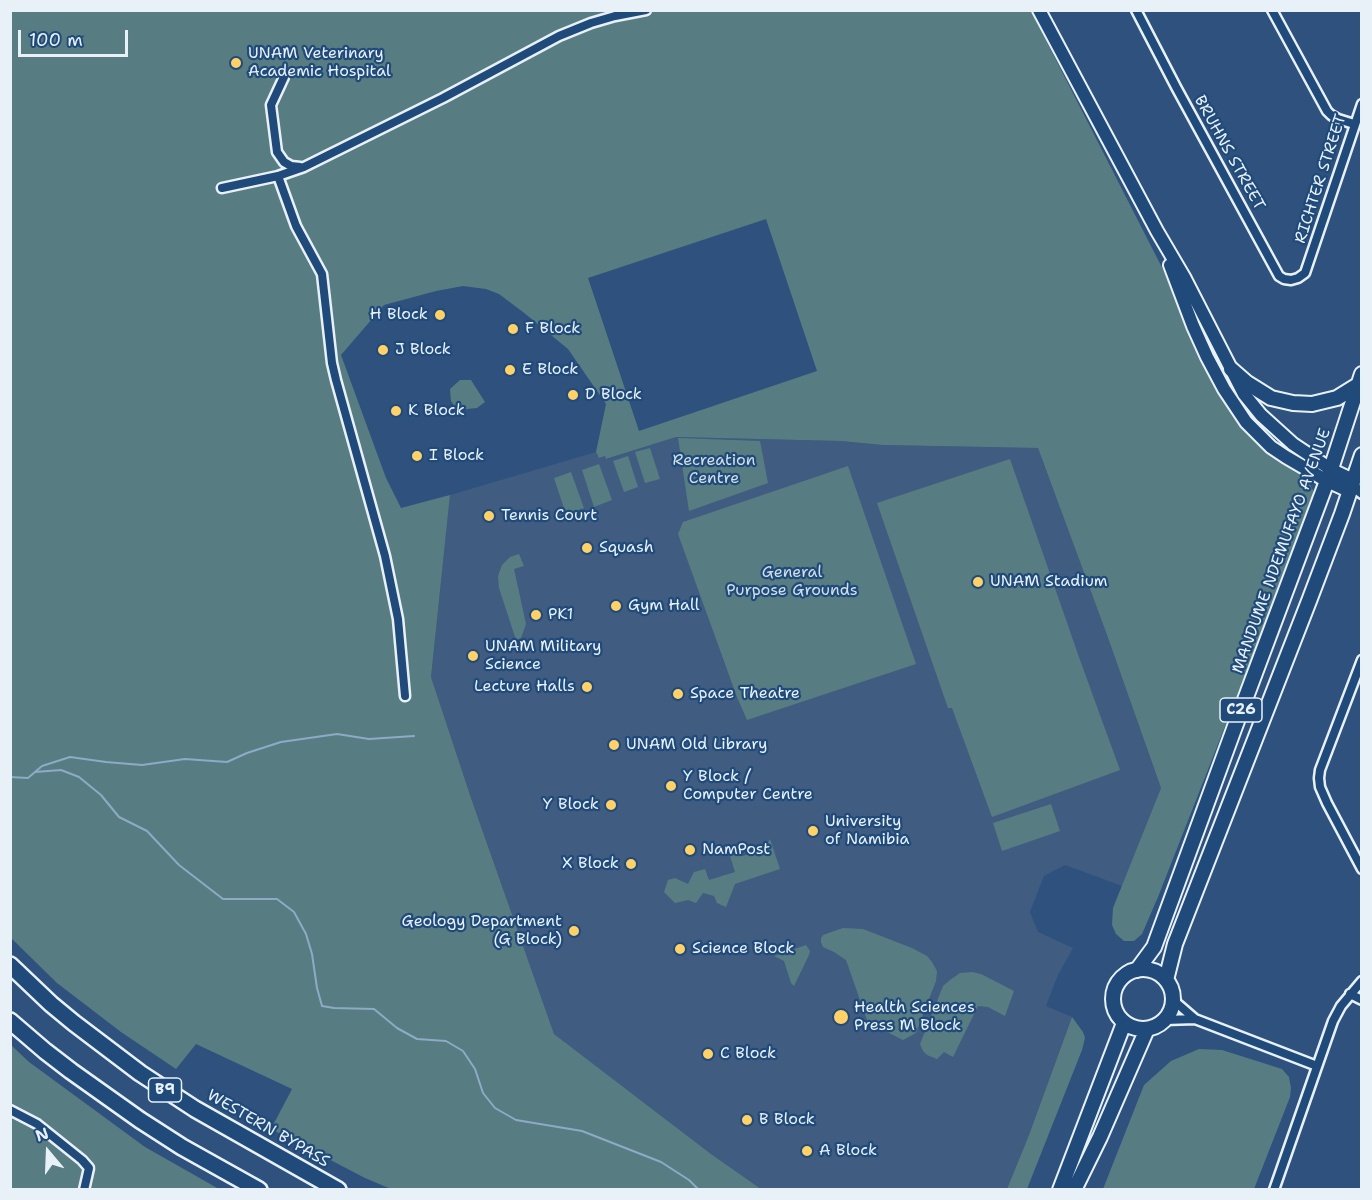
<!DOCTYPE html>
<html>
<head>
<meta charset="utf-8">
<style>
  body { margin:0 }
  #map { position:relative; width:1372px; height:1200px; overflow:hidden; background:#2e527d; font-family:"Shantell Sans",sans-serif }
  canvas { display:block }
  .frame { position:absolute; inset:0; border:12px solid #e8f1f8; pointer-events:none }
  .north { position:absolute; left:18px; top:1122px; width:60px; height:60px; -webkit-text-stroke:4px #1f4a7a; paint-order:stroke; rotate:341deg; font-size:16px; font-weight:700; line-height:24px; text-align:center; color:#e8f1f8 }
  .north::after { content:''; display:block; margin:auto; width:21px; height:27px; background:#e8f1f8; clip-path:polygon(50% 0,100% 100%,50% 72%,0 100%) }
  .scale { position:absolute; left:18px; top:30px; width:110px; height:27px; box-sizing:border-box; border:3px solid #e8f1f8; border-top:0; padding-left:8px; font-size:18px; line-height:21px; white-space:nowrap; color:#e8f1f8; -webkit-text-stroke:4px #1f4a7a; paint-order:stroke }
</style>
</head>
<body>
<div id="map">
<canvas width="1372" height="1200"></canvas>
<div class="frame"></div>
<div class="north">N</div>
<div class="scale">100 m</div>
</div>
<script>
const ctx = document.querySelector('canvas').getContext('2d');
ctx.lineJoin = 'round';
function fillPath(path, color) { ctx.fillStyle = color; ctx.fill(path, 'evenodd'); }
const toPath = rows => new Path2D(rows.map(r => 'M' + r).join(''));
function stroke(path, color, width, dash) { ctx.strokeStyle = color; ctx.lineWidth = width; ctx.lineCap = dash ? 'butt' : 'round'; ctx.setLineDash(dash || []); ctx.stroke(path); }
function write(font, color, halo, rows, align = 'center') {
  ctx.font = font + ' "Shantell Sans",sans-serif'; ctx.lineWidth = 4.5; ctx.setLineDash([]); ctx.textBaseline = 'middle'; ctx.strokeStyle = halo; ctx.fillStyle = color; for (const [text, x, y, turn = 0] of rows) {
    ctx.save(); ctx.translate(x, y); ctx.rotate((+turn || 0) * Math.PI / 180); ctx.textAlign = isNaN(turn) ? turn : align; if (halo) ctx.strokeText(text, 0, 0); ctx.fillText(text, 0, 0); ctx.restore();
  }
}
fillPath(toPath([
  [675,437,841,441,883,445,1038,448,1107,635,1161,788,1122,886,1065,865,1044,876,1030,912,1038,932,1073,948,1058,975,1046,1006,1072,1017,1029,1135,1007,1189,761,1189,711,1154,554,1034,471,798,431,677,450,495,596,452,599,458,605,456,607,459]
]), '#405c81');
fillPath(toPath([
  [10,11,1031,11,1224,389,1236,408,1306,477,1314,492,1309,512,1158,897,1142,934,1134,941,1124,941,1116,934,1112,925,1113,908,1161,788,1107,635,1038,448,883,445,841,441,676,437,606,459,605,456,599,458,596,452,606,404,568,349,523,312,499,294,486,289,463,286,436,291,384,305,341,355,386,478,401,508,450,495,431,677,471,798,554,1034,711,1154,761,1189,391,1189,365,1178,271,1129,292,1089,196,1044,176,1069,121,1032,57,983,10,937],
  [766,219,817,371,639,431,588,278],
  [460,380,471,380,485,402,477,408,457,410,451,401,450,389],
  [678,438,760,441,768,483,689,511],
  [650,448,660,479,645,483,635,452],
  [628,456,638,487,624,492,613,461],
  [1010,459,1080,660,1120,770,992,817,952,708,948,708,877,503],
  [599,464,612,500,594,507,582,470],
  [848,466,916,664,747,720,737,697,678,534,683,522],
  [571,472,584,508,566,514,554,478],
  [519,554,524,566,514,569,526,624,521,638,516,640,499,588,498,576,502,565,510,557],
  [1051,804,1060,831,1002,851,993,823],
  [770,839,780,869,735,884,726,907,717,903,714,896,703,893,696,903,688,900,675,903,664,892,668,880,675,878,688,884,694,872,705,869,709,880,735,872,728,850,730,848,743,856,764,849],
  [843,928,863,929,912,948,927,956,932,962,937,971,936,981,916,1033,903,1040,873,1025,867,1020,846,960,834,952,823,947,821,942,821,938,823,935],
  [806,945,810,951,809,955,794,986,791,983,784,961,774,956],
  [972,972,981,974,1014,991,1005,1016,988,1007,978,1006,953,1057,944,1052,937,1059,927,1055,923,1051,920,1044,943,986,950,980,960,973],
  [1072,1017,1083,1032,1085,1038,1082,1050,1027,1189,1007,1189,1029,1135],
  [10,1044,29,1062,145,1147,219,1189,11,1189],
  [1199,1049,1222,1050,1282,1069,1289,1077,1291,1088,1290,1097,1254,1189,1103,1189,1144,1085,1171,1061]
]), '#577d82');
stroke(toPath([
  [35,772,61,770,79,777,101,795,119,817,147,831,179,865,223,899,277,899,294,912,306,934,312,954,317,988,322,1006,334,1008,374,1009,397,1028,417,1039,446,1041,463,1051,475,1069,483,1093,495,1108,516,1120,582,1131,661,1162,689,1180,699,1190],
  [10,777,28,778,42,766,70,757,106,762,142,765,185,759,227,762,247,753,281,742,337,734,369,739,414,736]
]), '#8daac6', 2);
const minor = toPath([
  [1136,10,1176,87,1279,276,1284,279,1291,280,1298,278,1305,273,1362,104],
  [1272,10,1327,111,1331,115,1338,119,1354,124],
  [284,77,271,105,277,152,284,162,291,166,300,167],
  [278,176,296,226,322,274,332,363,336,380,385,556,398,619,405,696],
  [222,188,278,176,304,167,443,98,559,36,591,23,615,16,646,10],
  [1353,480,1358,491,1362,494],
  [1362,660,1320,770,1319,778,1320,787,1327,803,1362,869],
  [1350,994,1362,1000],
  [1173,1000,1195,1019,1317,1066],
  [1165,1020,1195,1019],
  [10,1110,37,1124,82,1160,89,1168,84,1190],
  [1274,1190,1333,1021,1341,1006,1362,981]
]);
const secondary = toPath([
  [1039,10,1157,231,1184,277,1244,394,1261,415,1293,444,1332,470,1353,480],
  [1170,265,1193,326,1207,357,1224,389,1246,422,1271,447,1286,457,1327,481,1349,491]
]);
const primary = toPath([
  [1231,369,1247,383,1271,398,1293,403,1312,404,1337,398,1358,385],
  '1113 999a30 30 0 1 1 60 0a30 30 0 1 1-60 0Z',
  [1137,970,1154,947,1234,729,1327,481,1362,374],
  [1166,980,1175,944,1309,601,1342,514,1362,455],
  [1060,1190,1124,1023],
  [1074,1190,1100,1137,1147,1029]
]);
const motorway = toPath([
  [10,965,51,1004,74,1023,140,1073,195,1109,338,1190],
  [10,1021,45,1051,71,1071,140,1120,182,1147,259,1190]
]);
stroke(minor, '#e8f1f8', 13);
stroke(secondary, '#e8f1f8', 16);
stroke(primary, '#e8f1f8', 18);
stroke(motorway, '#e8f1f8', 20);
stroke(minor, '#1f4a7a', 8);
stroke(secondary, '#1f4a7a', 12);
stroke(primary, '#1f4a7a', 14);
stroke(motorway, '#1f4a7a', 15);
for (const [x, y, r, color] of [
  [236,63,6,"#ffd166"],
  [440,315,6,"#ffd166"],
  [513,329,6,"#ffd166"],
  [383,350,6,"#ffd166"],
  [510,370,6,"#ffd166"],
  [573,395,6,"#ffd166"],
  [396,411,6,"#ffd166"],
  [417,456,6,"#ffd166"],
  [489,516,6,"#ffd166"],
  [587,548,6,"#ffd166"],
  [978,582,6,"#ffd166"],
  [616,606,6,"#ffd166"],
  [536,615,6,"#ffd166"],
  [473,656,6,"#ffd166"],
  [587,687,6,"#ffd166"],
  [678,694,6,"#ffd166"],
  [614,745,6,"#ffd166"],
  [671,786,6,"#ffd166"],
  [611,805,6,"#ffd166"],
  [813,831,6,"#ffd166"],
  [690,850,6,"#ffd166"],
  [631,864,6,"#ffd166"],
  [574,931,6,"#ffd166"],
  [680,949,6,"#ffd166"],
  [841,1017,8,"#ffd166"],
  [708,1054,6,"#ffd166"],
  [747,1120,6,"#ffd166"],
  [807,1151,6,"#ffd166"]
]) { const dot = new Path2D(); dot.arc(x, y, r, 0, 2 * Math.PI); ctx.fillStyle = color; ctx.fill(dot); stroke(dot, '#1f4a7a', 2); }
for (const [x, y, w] of [
  [1241,710,42],
  [165,1090,33]
]) { const box = new Path2D(); box.roundRect(x - w / 2, y - 12, w, 24, 4.5); ctx.fillStyle = '#1f4a7a'; ctx.fill(box); stroke(box, '#e8f1f8', 1.5); }
write('bold 15px', '#e8f1f8', null, [
  ["C26",1241,710],
  ["B9",165,1090]
]);
write('16px', '#e8f1f8', '#1f4a7a', [
  ["UNAM Veterinary",248,54],
  ["Academic Hospital",248,72],
  ["H Block",428,315,"right"],
  ["F Block",525,329],
  ["J Block",395,350],
  ["E Block",522,370],
  ["D Block",585,395],
  ["K Block",408,411],
  ["I Block",429,456],
  ["Tennis Court",501,516],
  ["Squash",599,548],
  ["UNAM Stadium",990,582],
  ["Gym Hall",628,606],
  ["PK1",548,615],
  ["UNAM Military",485,647],
  ["Science",485,665],
  ["Lecture Halls",575,687,"right"],
  ["Space Theatre",690,694],
  ["UNAM Old Library",626,745],
  ["Y Block /",683,777],
  ["Computer Centre",683,795],
  ["Y Block",599,805,"right"],
  ["University",825,822],
  ["of Namibia",825,840],
  ["NamPost",702,850],
  ["X Block",619,864,"right"],
  ["Geology Department",562,922,"right"],
  ["(G Block)",562,940,"right"],
  ["Science Block",692,949],
  ["Health Sciences",854,1008],
  ["Press M Block",854,1026],
  ["C Block",720,1054],
  ["B Block",759,1120],
  ["A Block",819,1151]
], 'left');
write('16px', '#e8f1f8', '#1f4a7a', [
  ["BRUHNS STREET",1229,153,61],
  ["RICHTER STREET",1321,179,-72],
  ["MANDUME NDEMUFAYO AVENUE",1282,551,-70],
  ["WESTERN BYPASS",268,1129,30]
]);
write('16px', '#d2e0e6', '#1f4a7a', [
  ["Recreation",714,461],
  ["Centre",714,479],
  ["General",792,573],
  ["Purpose Grounds",792,591]
]);
</script>
</body>
</html>
